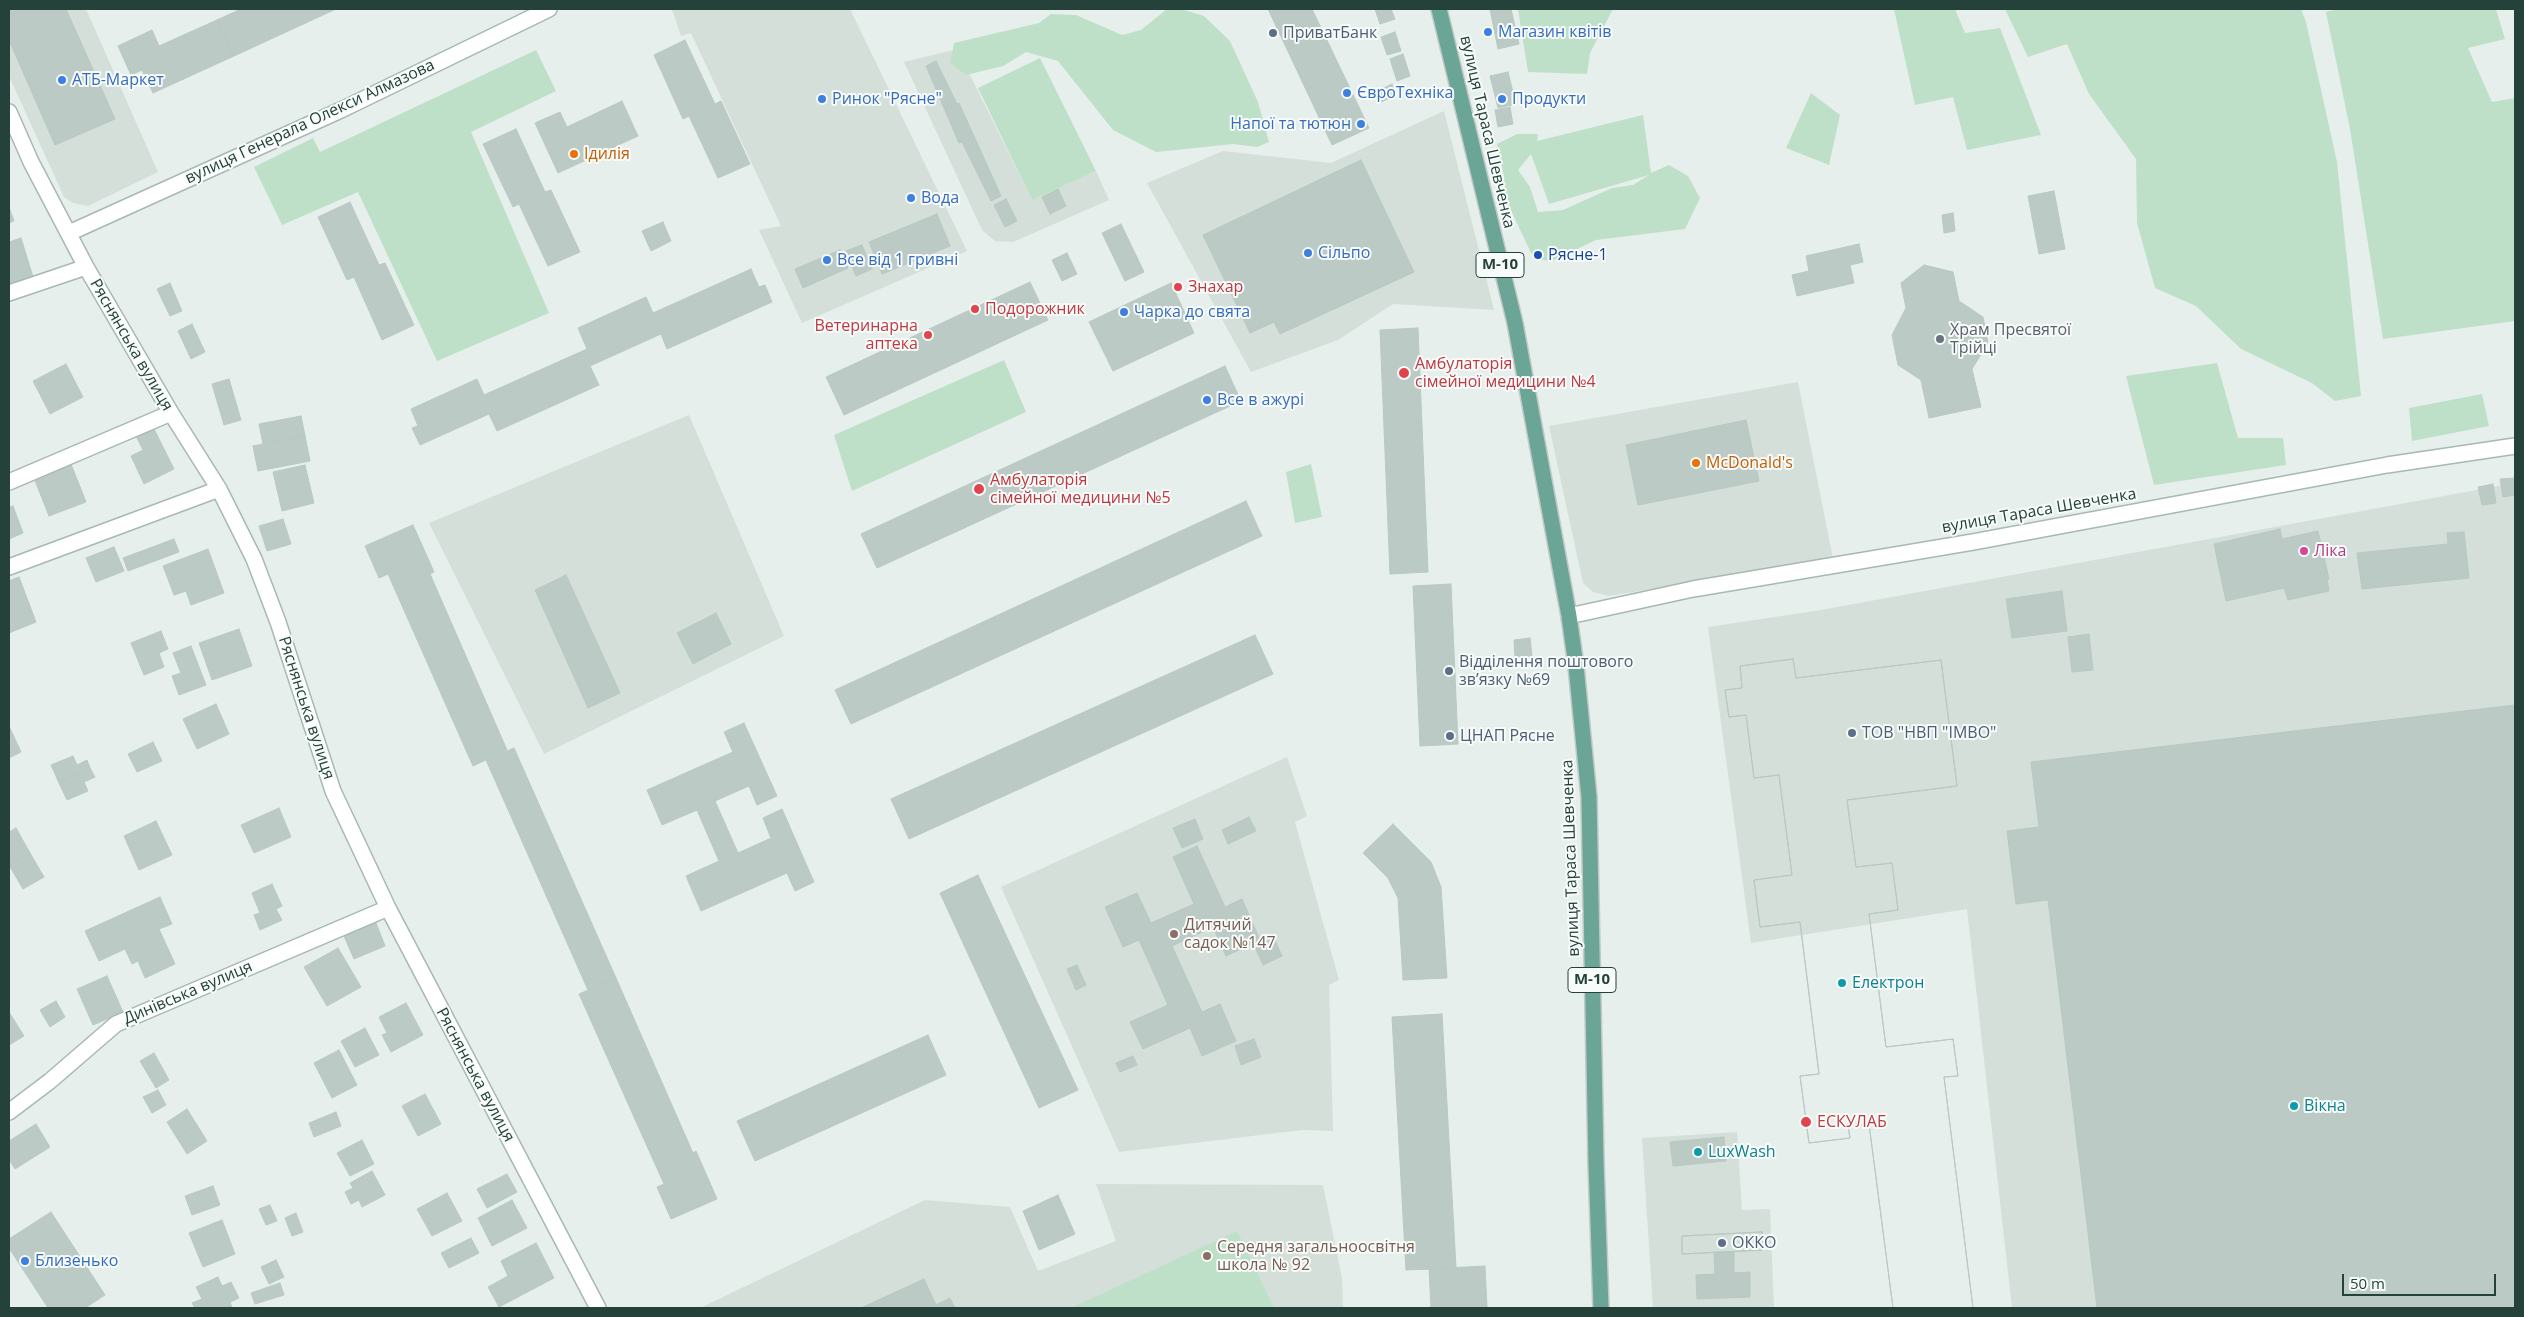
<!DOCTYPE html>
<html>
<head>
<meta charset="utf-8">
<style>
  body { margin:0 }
  #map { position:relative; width:2524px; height:1317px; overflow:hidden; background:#e6efeb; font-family:"Open Sans",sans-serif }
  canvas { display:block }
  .frame { position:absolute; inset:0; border:10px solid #24423a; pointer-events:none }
  .scale { position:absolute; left:2342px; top:1274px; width:154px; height:22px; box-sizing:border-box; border:2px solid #24423a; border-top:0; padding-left:6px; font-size:15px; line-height:18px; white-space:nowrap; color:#24423a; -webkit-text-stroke:4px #f7fbf9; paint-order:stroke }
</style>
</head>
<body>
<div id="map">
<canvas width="2524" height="1317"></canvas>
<div class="frame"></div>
<div class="scale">50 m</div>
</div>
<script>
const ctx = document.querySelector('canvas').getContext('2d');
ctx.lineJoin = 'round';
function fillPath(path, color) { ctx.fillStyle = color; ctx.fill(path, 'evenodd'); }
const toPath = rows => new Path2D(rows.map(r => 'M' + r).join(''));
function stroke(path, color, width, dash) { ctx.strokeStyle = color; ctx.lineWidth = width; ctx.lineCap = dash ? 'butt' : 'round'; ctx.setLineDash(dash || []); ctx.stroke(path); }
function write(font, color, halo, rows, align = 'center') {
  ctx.font = font + ' "Open Sans",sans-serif'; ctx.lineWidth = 4; ctx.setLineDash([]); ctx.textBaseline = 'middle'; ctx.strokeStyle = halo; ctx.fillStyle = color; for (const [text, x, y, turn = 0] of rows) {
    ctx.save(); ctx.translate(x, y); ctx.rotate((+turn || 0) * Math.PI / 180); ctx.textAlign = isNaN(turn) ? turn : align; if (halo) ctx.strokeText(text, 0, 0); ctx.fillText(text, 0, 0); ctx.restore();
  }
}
fillPath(toPath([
  [9,9,86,9,158,172,88,206,73,203,64,197,9,76],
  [672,9,850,9,967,251,802,323,759,230,781,226,691,33,681,36],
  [957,49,1032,200,1096,171,1109,200,1013,242,995,241,982,230,904,62],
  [1444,111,1494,310,1393,304,1338,340,1251,372,1147,183,1223,151,1331,163],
  [1798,382,1833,559,1609,596,1593,592,1583,583,1549,426],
  [689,415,784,636,544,754,429,523],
  [2515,483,2515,1308,2012,1308,1967,909,1751,943,1708,627,1821,610],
  [1287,757,1307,816,1295,822,1339,980,1329,985,1333,1131,1302,1130,1119,1152,1001,887],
  [1737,1132,1742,1210,1770,1209,1774,1308,1653,1308,1642,1138],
  [1096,1184,1323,1185,1342,1278,1343,1308,700,1308,925,1200,1010,1207,1038,1271,1116,1241]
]), '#d4dfda');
fillPath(toPath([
  [1167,9,1181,9,1204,16,1230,41,1258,102,1269,142,1257,147,1233,144,1156,152,1113,130,1058,61,1026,52,1003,66,966,75,950,63,954,43,1039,23,1051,14,1076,15,1122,35,1141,30],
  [1518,9,1613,9,1590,53,1587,74,1528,72],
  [1894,9,1955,9,1965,33,2000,28,2041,135,1967,150,1953,97,1915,105],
  [2005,9,2301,9,2306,22,2337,162,2361,396,2335,401,2312,383,2241,349,2196,306,2155,288,2137,223,2136,159,2089,94,2067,44,2028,57],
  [2338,9,2496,9,2505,39,2468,48,2492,102,2515,98,2515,321,2383,339,2350,129,2326,12],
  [536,50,556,91,471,132,549,313,437,361,358,192,282,225,254,167,313,138,320,152],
  [1040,58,1096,171,1032,200,978,88],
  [1811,93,1840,115,1829,165,1786,148],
  [1643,115,1651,173,1669,165,1688,176,1700,198,1685,229,1596,240,1552,261,1534,259,1506,200,1504,176,1497,144,1517,134,1538,134,1537,141],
  [1531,154,1549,204,1649,175,1633,185,1612,188,1563,210,1538,212,1530,187,1518,170],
  [1004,360,1026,412,852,491,834,435],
  [2217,363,2238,438,2283,438,2286,465,2154,485,2126,376],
  [2482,394,2489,426,2412,441,2409,408],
  [1311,464,1322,517,1295,523,1286,472],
  [1237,1231,1274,1308,1071,1308]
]), '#bfe0c8');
const building = toPath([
  [9,9,66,9,115,119,55,145,9,40,9,9],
  [241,9,336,9,234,56,217,20,241,9],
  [1268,9,1312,9,1369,128,1332,145,1268,9],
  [1375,9,1391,9,1395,19,1380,24,1375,9],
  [1490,9,1511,9,1519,44,1498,49,1490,9],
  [217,20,234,56,153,93,142,70,131,75,118,46,152,30,159,46,217,20],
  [1395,32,1401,51,1387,55,1381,37,1395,32],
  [685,40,715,104,721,101,750,164,718,178,689,116,683,119,654,55,685,40],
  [1403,54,1410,76,1397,81,1390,59,1403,54],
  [936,61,957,104,959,103,1001,196,991,201,962,142,959,143,926,66,936,61],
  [1508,72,1516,104,1498,108,1490,76,1508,72],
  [1392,84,1396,95,1379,103,1375,92,1392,84],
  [622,101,638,136,558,173,535,123,560,112,567,127,622,101],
  [1510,107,1513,124,1498,127,1495,110,1510,107],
  [516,129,545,192,551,190,580,252,548,266,519,204,513,207,483,144,516,129],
  [1361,160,1414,272,1280,334,1274,322,1250,333,1203,235,1361,160],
  [1058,189,1066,206,1050,214,1042,197,1058,189],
  [2054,191,2065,249,2039,254,2028,196,2054,191],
  [1006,199,1017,221,1005,227,994,205,1006,199],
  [350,202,379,265,385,263,414,325,382,340,354,277,347,280,318,217,350,202],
  [9,207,14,221,9,223,9,207],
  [1953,213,1955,231,1944,233,1942,215,1953,213],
  [937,214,950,246,882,274,869,242,937,214],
  [663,222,671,241,651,251,642,231,663,222],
  [1121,224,1144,272,1125,281,1102,233,1121,224],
  [21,238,33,277,9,284,9,242,21,238],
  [1859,244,1863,262,1850,265,1854,283,1797,296,1792,275,1809,271,1806,256,1859,244],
  [862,245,872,269,856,276,846,251,862,245],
  [840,250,848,268,803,288,795,269,840,250],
  [1067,253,1077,274,1062,281,1052,260,1067,253],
  [1924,265,1953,272,1959,301,1983,317,1988,343,1972,369,1981,407,1929,418,1921,380,1898,365,1892,335,1906,308,1901,283,1924,265],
  [751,269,759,287,765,285,772,302,667,349,661,334,590,366,599,385,497,431,489,414,420,445,412,428,418,426,411,409,477,379,484,395,587,349,578,328,646,297,653,313,751,269],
  [1030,282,1048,320,844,415,826,377,1030,282],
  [170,283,182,311,170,316,157,289,170,283],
  [1171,283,1194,333,1113,371,1089,322,1171,283],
  [192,324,205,352,191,359,178,331,192,324],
  [1418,328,1428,572,1390,574,1380,330,1418,328],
  [66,364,83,397,50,414,33,381,66,364],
  [1225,366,1241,401,877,568,861,534,1225,366],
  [229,379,241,420,224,425,212,384,229,379],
  [301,416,305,436,263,444,259,424,301,416],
  [1746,420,1759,481,1638,505,1626,445,1746,420],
  [152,425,174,469,144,484,131,456,143,450,135,434,152,425],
  [305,436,310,461,258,471,253,446,305,436],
  [71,464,86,502,49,516,34,478,71,464],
  [305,465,314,503,282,511,273,472,305,465],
  [2515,478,2515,495,2503,497,2500,479,2515,478],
  [2493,484,2496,503,2482,505,2478,487,2493,484],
  [1246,501,1262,536,851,724,835,690,1246,501],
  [13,506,23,533,9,539,9,507,13,506],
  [283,519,291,544,267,551,259,526,283,519],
  [413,525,434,572,430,574,507,750,473,766,388,574,379,578,365,546,413,525],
  [2280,529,2282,539,2318,531,2329,579,2327,579,2329,591,2288,600,2284,588,2226,601,2214,544,2280,529],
  [2464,532,2469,578,2362,589,2357,553,2448,544,2447,533,2464,532],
  [174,539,179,552,128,571,123,558,174,539],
  [114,547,124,571,96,582,86,558,114,547],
  [208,549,224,593,191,605,186,591,174,595,163,566,208,549],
  [566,575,620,693,588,708,535,590,566,575],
  [19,577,36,622,9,633,9,581,19,577],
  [1451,584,1458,744,1420,746,1413,586,1451,584],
  [2062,591,2067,631,2012,638,2006,599,2062,591],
  [716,613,731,644,693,664,677,633,716,613],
  [239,629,252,666,212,680,199,643,239,629],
  [161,631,168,649,159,653,164,667,144,675,131,643,161,631],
  [2089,634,2093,670,2072,672,2068,637,2089,634],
  [1255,635,1273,674,909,839,891,799,1255,635],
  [1530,638,1532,656,1515,657,1514,640,1530,638],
  [191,646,206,685,179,695,172,676,181,673,173,653,191,646],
  [1793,659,1796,678,1941,660,1957,786,1847,800,1856,867,1892,863,1898,910,1869,914,1886,1047,1953,1039,1958,1076,1944,1077,1973,1308,1893,1308,1869,1124,1848,1126,1850,1138,1809,1143,1800,1076,1819,1074,1800,922,1760,927,1754,880,1792,875,1779,775,1754,778,1746,715,1729,717,1725,690,1742,688,1740,666,1793,659],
  [1793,659,1796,678,1941,660,1957,786,1847,800,1856,867,1892,863,1898,910,1869,914,1886,1047,1953,1039,1958,1076,1944,1077,1973,1308,1893,1308,1869,1124,1848,1126,1850,1138,1809,1143,1800,1076,1819,1074,1800,922,1760,927,1754,880,1792,875,1779,775,1754,778,1746,715,1729,717,1725,690,1742,688,1740,666,1793,659],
  [216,704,229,734,197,749,183,719,216,704],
  [2515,705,2515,1308,2097,1308,2048,900,2016,904,2007,831,2039,827,2031,762,2515,705],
  [744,723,777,796,757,805,749,786,715,801,738,853,771,838,763,818,782,809,814,882,795,891,787,873,701,911,686,876,719,861,697,810,662,825,647,790,733,752,724,732,744,723],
  [9,726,21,752,9,758,9,726],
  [153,742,162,761,137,772,128,754,153,742],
  [514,748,616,978,588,990,486,760,514,748],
  [73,756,77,765,87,760,90,768,59,783,51,765,73,756],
  [90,768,95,777,84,782,88,791,67,800,59,783,90,768],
  [279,808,291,837,254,853,241,825,279,808],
  [1249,817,1256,831,1228,844,1222,830,1249,817],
  [1195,819,1203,839,1182,848,1173,828,1195,819],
  [156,821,172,855,139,870,124,836,156,821],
  [1393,824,1431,862,1441,887,1447,978,1403,980,1398,898,1388,878,1363,853,1393,824],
  [16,828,30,853,9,865,9,832,16,828],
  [1197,846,1225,907,1242,899,1260,940,1226,956,1213,927,1172,946,1202,1012,1220,1004,1236,1041,1202,1056,1190,1028,1143,1049,1130,1022,1168,1005,1139,940,1123,947,1105,907,1137,893,1151,923,1194,904,1173,857,1197,846],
  [30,853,44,877,23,889,9,865,30,853],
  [978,875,1078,1090,1039,1108,940,893,978,875],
  [272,884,282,906,276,909,282,920,260,930,254,915,260,913,252,893,272,884],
  [160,897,172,924,159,929,175,964,145,978,138,961,132,964,125,949,99,961,85,931,160,897],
  [376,923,385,946,354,959,344,936,376,923],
  [1274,938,1282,956,1263,965,1255,947,1274,938],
  [338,948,361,987,327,1006,304,967,338,948],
  [1077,965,1086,985,1076,990,1067,969,1077,965],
  [107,976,123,1012,93,1025,77,989,107,976],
  [616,978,693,1153,696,1151,717,1199,671,1219,657,1187,664,1184,579,994,616,978],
  [56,1001,65,1017,50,1027,40,1010,56,1001],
  [406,1003,423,1035,391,1052,382,1035,387,1033,379,1017,406,1003],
  [9,1012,24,1036,9,1045,9,1012],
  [1442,1014,1456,1268,1406,1270,1392,1017,1442,1014],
  [365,1028,379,1055,355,1067,341,1041,365,1028],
  [928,1035,946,1075,755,1161,737,1121,928,1035],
  [1254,1039,1261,1057,1241,1065,1235,1046,1254,1039],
  [339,1050,357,1085,332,1098,314,1063,339,1050],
  [154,1053,169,1080,156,1088,140,1061,154,1053],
  [1133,1056,1137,1065,1120,1072,1116,1063,1133,1056],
  [158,1090,166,1105,152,1113,143,1097,158,1090],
  [425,1094,441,1124,418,1136,402,1106,425,1094],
  [187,1109,197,1125,177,1138,167,1122,187,1109],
  [336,1112,341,1126,314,1137,309,1123,336,1112],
  [36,1124,50,1147,15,1169,9,1159,9,1141,36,1124],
  [197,1125,207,1141,187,1154,177,1138,197,1125],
  [1724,1137,1726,1161,1673,1166,1670,1142,1724,1137],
  [362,1140,374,1164,350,1176,337,1153,362,1140],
  [372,1171,385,1195,362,1207,359,1200,351,1204,345,1192,353,1188,350,1183,372,1171],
  [507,1174,517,1192,487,1208,477,1189,507,1174],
  [213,1186,220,1205,192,1215,185,1196,213,1186],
  [447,1193,462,1221,432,1236,417,1209,447,1193],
  [1058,1195,1075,1234,1039,1250,1023,1211,1058,1195],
  [512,1200,527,1228,492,1246,478,1218,512,1200],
  [270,1205,277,1221,266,1225,259,1209,270,1205],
  [51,1212,105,1295,85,1308,48,1308,9,1248,9,1239,51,1212],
  [296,1213,303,1232,292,1236,285,1218,296,1213],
  [222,1220,235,1254,203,1267,189,1233,222,1220],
  [1762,1232,1763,1250,1682,1254,1682,1236,1762,1232],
  [1762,1232,1763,1250,1682,1254,1682,1236,1762,1232],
  [471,1238,479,1253,449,1268,441,1253,471,1238],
  [536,1243,554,1278,499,1307,488,1287,508,1276,501,1261,536,1243],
  [1714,1252,1734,1252,1734,1273,1750,1272,1750,1297,1697,1299,1696,1275,1715,1274,1714,1252],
  [276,1260,284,1277,269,1284,261,1267,276,1260],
  [1485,1266,1487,1308,1431,1308,1429,1269,1485,1266],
  [218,1277,222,1286,231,1282,239,1298,230,1302,232,1308,195,1308,192,1303,202,1299,196,1287,218,1277],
  [924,1279,936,1305,950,1298,955,1308,861,1308,924,1279],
  [280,1283,284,1295,255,1304,251,1293,280,1283]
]);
fillPath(building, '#bbcac4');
stroke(building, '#b8c9c2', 1);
const minor = toPath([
  [9,112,31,162,86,267,171,413,219,489,254,559,278,622,333,791,388,908,598,1308],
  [69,233,341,110,549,9],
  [9,293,86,267],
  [9,482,171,413],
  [9,567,219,489],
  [1569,616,1693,589,1973,542,2387,465,2515,446],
  [9,1112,50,1081,116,1024,388,908]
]);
const primary = toPath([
  [1439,9,1515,323,1569,616,1576,666,1589,797,1596,1162,1601,1308]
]);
stroke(minor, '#a8b8b2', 18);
stroke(primary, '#c2cac8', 18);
stroke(minor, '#fff', 15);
stroke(primary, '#6aa596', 15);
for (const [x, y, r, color] of [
  [1488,32,5,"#3f7fe0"],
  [1273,33,5,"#5c6f8a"],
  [62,80,5,"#3f7fe0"],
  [1347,93,5,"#3f7fe0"],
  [822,99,5,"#3f7fe0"],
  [1502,99,5,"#3f7fe0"],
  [1361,124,5,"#3f7fe0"],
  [574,154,5,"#e8710a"],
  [911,198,5,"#3f7fe0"],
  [1308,253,5,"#3f7fe0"],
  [1538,255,5,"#1a4fb4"],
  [827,260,5,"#3f7fe0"],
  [1178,287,5,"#e0444e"],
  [975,309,5,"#e0444e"],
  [1124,312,5,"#3f7fe0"],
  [928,335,5,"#e0444e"],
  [1940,339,5,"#6b7280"],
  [1404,373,6,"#e0444e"],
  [1207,400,5,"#3f7fe0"],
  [1696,463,5,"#e8710a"],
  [979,489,6,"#e0444e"],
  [2304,551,5,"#d1479c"],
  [1449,671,5,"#5c6f8a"],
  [1852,733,5,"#5c6f8a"],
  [1450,736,5,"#5c6f8a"],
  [1174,934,5,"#8d6e63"],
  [1842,983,5,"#0f9aa8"],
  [2294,1106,5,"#0f9aa8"],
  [1806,1122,6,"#e0444e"],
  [1698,1152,5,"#0f9aa8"],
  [1722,1243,5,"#5c6f8a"],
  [1207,1256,5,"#8d6e63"],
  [25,1261,5,"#3f7fe0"]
]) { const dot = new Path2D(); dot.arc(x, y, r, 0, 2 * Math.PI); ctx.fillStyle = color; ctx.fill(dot); stroke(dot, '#f7fbf9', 2); }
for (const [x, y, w] of [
  [1500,265,48],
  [1592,980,48]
]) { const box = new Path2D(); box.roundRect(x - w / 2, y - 12.5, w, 25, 4); ctx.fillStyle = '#f7fbf9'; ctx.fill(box); stroke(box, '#24423a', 1); }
write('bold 15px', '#24423a', null, [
  ["М-10",1500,265],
  ["М-10",1592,980]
]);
write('16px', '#366cbe', '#f7fbf9', [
  ["Магазин квітів",1498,32],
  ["АТБ-Маркет",72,80],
  ["ЄвроТехніка",1357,93],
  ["Ринок \"Рясне\"",832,99],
  ["Продукти",1512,99],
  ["Напої та тютюн",1351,124,"right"],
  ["Вода",921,198],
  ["Сільпо",1318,253],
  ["Все від 1 гривні",837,260],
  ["Чарка до свята",1134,312],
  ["Все в ажурі",1217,400],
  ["Близенько",35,1261]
], 'left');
write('16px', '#4e5e75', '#f7fbf9', [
  ["ПриватБанк",1283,33],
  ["Відділення поштового",1459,662],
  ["зв’язку №69",1459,680],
  ["ТОВ \"НВП \"ІМВО\"",1862,733],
  ["ЦНАП Рясне",1460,736],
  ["ОККО",1732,1243]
], 'left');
write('16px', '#24423a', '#f7fbf9', [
  ["вулиця Генерала Олекси Алмазова",310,122,-25],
  ["вулиця Тараса Шевченка",1487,132,77],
  ["Ряснянська вулиця",131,345,60],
  ["вулиця Тараса Шевченка",2039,511,-10],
  ["Ряснянська вулиця",306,708,72],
  ["вулиця Тараса Шевченка",1571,858,-92],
  ["Динівська вулиця",188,993,-23],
  ["Ряснянська вулиця",475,1075,62]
]);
write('16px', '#c56008', '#f7fbf9', [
  ["Ідилія",584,154],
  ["McDonald's",1706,463]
], 'left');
write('16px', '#164399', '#f7fbf9', [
  ["Рясне-1",1548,255]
], 'left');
write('16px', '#be3a42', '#f7fbf9', [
  ["Знахар",1188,287],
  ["Подорожник",985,309],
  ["Ветеринарна",918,326,"right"],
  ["аптека",918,344,"right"],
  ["Амбулаторія",1415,364],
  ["сімейної медицини №4",1415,382],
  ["Амбулаторія",990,480],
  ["сімейної медицини №5",990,498],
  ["ЕСКУЛАБ",1817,1122]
], 'left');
write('16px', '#5b616d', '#f7fbf9', [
  ["Храм Пресвятої",1950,330],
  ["Трійці",1950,348]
], 'left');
write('16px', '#b23c85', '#f7fbf9', [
  ["Ліка",2314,551]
], 'left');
write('16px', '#785e54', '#f7fbf9', [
  ["Дитячий",1184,925],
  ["садок №147",1184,943],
  ["Середня загальноосвітня",1217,1247],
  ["школа № 92",1217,1265]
], 'left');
write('16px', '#0d838f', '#f7fbf9', [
  ["Електрон",1852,983],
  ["Вікна",2304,1106],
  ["LuxWash",1708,1152]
], 'left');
</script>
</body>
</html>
